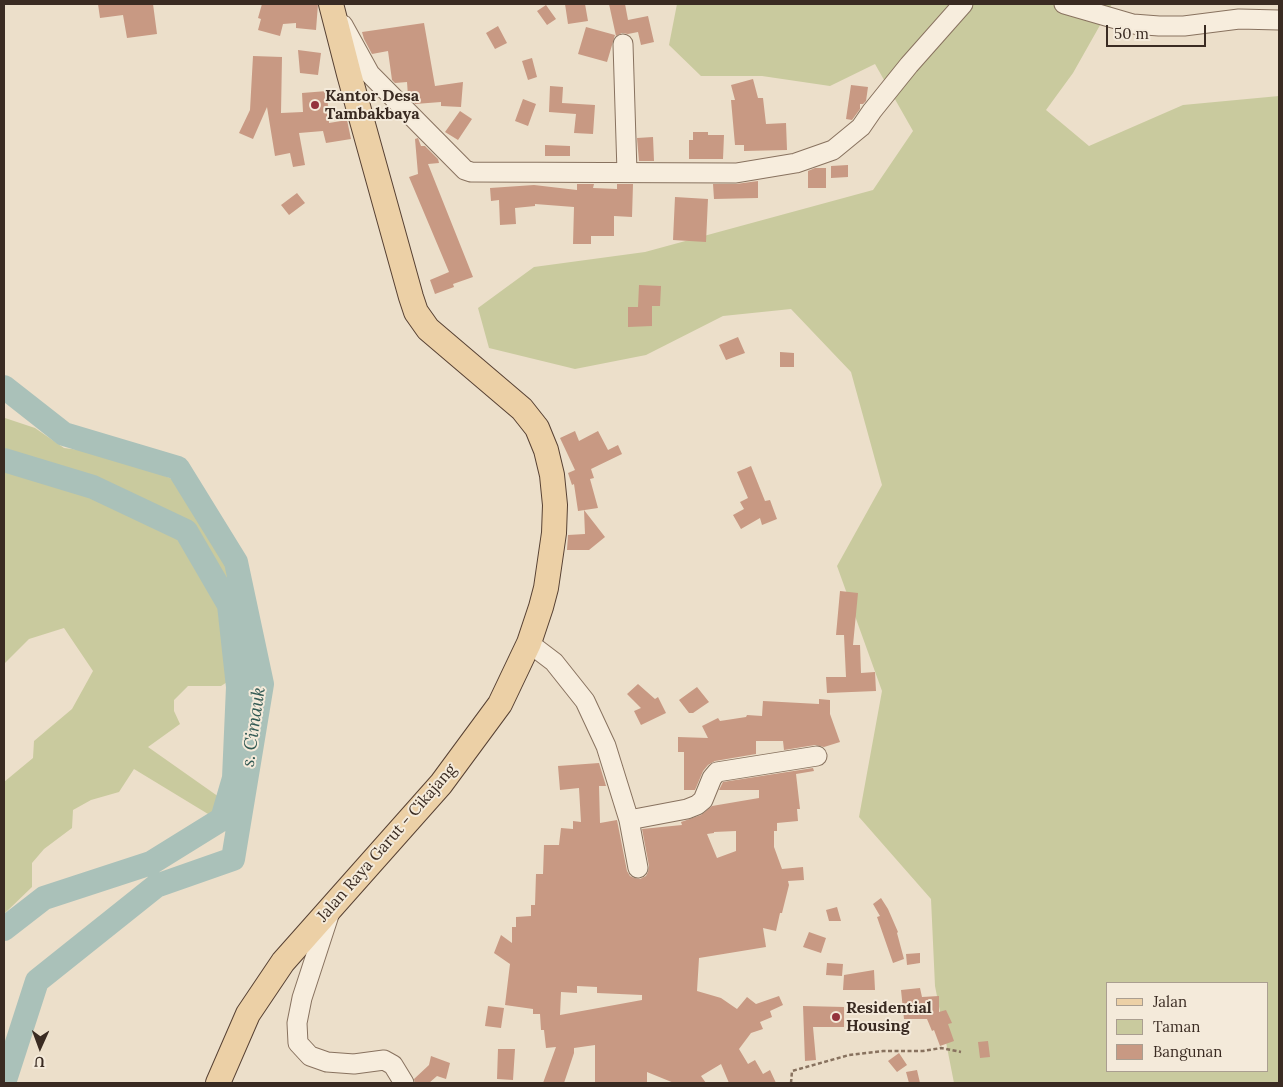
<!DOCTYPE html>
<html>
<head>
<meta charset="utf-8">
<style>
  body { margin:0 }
  #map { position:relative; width:1283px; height:1087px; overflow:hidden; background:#ecdfca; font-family:Lora,serif }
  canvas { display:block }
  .frame { position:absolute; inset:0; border:5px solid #3a2b22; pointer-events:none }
  .legend { position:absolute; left:1106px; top:982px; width:162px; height:90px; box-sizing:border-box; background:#f4eada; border:1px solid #aa9e90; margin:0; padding:6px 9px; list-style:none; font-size:15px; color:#3a2b22 }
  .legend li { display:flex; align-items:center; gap:10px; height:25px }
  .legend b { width:25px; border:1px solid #aa9e90 }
  .north { position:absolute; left:15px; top:1022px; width:50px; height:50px; -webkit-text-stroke:4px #f4eada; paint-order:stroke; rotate:182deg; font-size:14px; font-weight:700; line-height:20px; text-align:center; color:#3a2b22 }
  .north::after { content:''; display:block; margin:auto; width:18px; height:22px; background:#3a2b22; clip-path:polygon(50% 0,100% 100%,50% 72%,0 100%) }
  .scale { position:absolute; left:1106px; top:25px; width:100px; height:22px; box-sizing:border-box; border:2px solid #3a2b22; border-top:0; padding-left:6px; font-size:15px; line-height:18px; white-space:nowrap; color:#3a2b22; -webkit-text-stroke:4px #f4eada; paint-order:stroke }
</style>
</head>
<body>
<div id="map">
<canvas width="1283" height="1087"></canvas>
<div class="frame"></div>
<ul class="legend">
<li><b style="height:6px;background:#ecd0a6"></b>Jalan</li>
<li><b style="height:14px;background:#c9ca9e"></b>Taman</li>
<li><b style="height:14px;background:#c89983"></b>Bangunan</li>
</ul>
<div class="north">U</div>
<div class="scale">50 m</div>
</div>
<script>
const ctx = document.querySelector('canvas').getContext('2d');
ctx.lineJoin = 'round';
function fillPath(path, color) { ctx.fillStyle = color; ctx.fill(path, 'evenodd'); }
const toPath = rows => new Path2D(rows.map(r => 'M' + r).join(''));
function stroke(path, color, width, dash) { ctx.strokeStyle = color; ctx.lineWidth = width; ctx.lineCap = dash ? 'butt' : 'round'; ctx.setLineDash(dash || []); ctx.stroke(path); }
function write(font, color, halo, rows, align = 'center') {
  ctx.font = font + ' Lora,serif'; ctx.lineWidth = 4; ctx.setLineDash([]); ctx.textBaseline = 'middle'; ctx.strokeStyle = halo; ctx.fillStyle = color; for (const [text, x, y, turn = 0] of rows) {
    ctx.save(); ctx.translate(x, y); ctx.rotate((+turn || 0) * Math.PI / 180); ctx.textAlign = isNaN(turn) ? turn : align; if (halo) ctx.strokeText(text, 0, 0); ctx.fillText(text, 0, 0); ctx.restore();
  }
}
fillPath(toPath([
  [677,4,1112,4,1073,73,1046,110,1089,146,1183,105,1279,96,1279,1083,954,1083,935,986,931,899,859,817,882,691,837,566,882,485,851,372,791,309,723,316,646,355,575,369,489,348,478,308,534,267,645,252,873,190,913,131,875,64,830,86,762,76,701,76,669,45],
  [1107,983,1267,983,1267,1071,1107,1071],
  [5,418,35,428,64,448,112,454,177,481,226,560,239,619,246,670,221,686,188,686,174,700,174,711,180,724,148,747,219,797,213,817,134,769,119,792,91,800,73,810,72,828,44,849,32,863,32,887,4,914,4,782,33,758,34,741,72,709,93,671,64,628,29,639,4,664,4,419]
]), '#c9ca9e');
stroke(toPath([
  [4,387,64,434,178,468,236,562,262,684,233,859,156,886,37,981,4,1083],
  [4,460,93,487,186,531,229,605,238,687,234,778,222,819,151,863,44,898,4,929]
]), '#aac1b9', 24);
fillPath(toPath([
  [98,4,153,4,157,34,127,38,123,15,100,18],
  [262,4,318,4,316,30,296,28,296,23,283,24,280,36,258,30,261,19,258,18],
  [565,4,585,4,588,21,568,24],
  [609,4,625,4,628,20,648,16,654,42,641,45,638,32,628,34,622,33,616,36],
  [546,5,556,19,547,25,537,11],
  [424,23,435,86,463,82,461,107,441,106,441,102,415,104,408,96,407,82,395,83,392,80,388,51,372,54,364,39,362,32],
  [498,26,507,43,495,49,486,33],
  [586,27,615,35,607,62,578,54],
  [298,50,321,53,318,75,300,73],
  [253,56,282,57,281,113,303,112,302,93,327,91,329,123,347,120,351,139,326,143,323,131,299,133,305,165,293,167,290,153,275,156,267,107,253,139,239,133,250,110],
  [532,58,537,77,528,80,522,61],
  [753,79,758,98,763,98,766,124,786,123,787,150,744,151,744,145,735,145,731,100,735,100,731,85],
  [851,85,868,87,866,101,863,104,860,104,860,109,852,120,846,119],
  [550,86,563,87,562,103,595,105,593,134,574,133,576,114,549,112],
  [523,99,536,104,528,126,515,121],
  [460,111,472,119,458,140,445,132],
  [693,132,708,132,708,135,724,135,723,159,689,159,689,140,693,140],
  [653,137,654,161,639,161,637,138],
  [418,138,421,146,425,146,438,159,439,163,428,164,473,277,453,284,454,287,435,294,430,280,449,272,409,177,418,174,415,139],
  [545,145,570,146,570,156,545,156],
  [848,165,848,177,831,178,831,166],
  [815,168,826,168,826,188,808,188,808,171],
  [758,181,758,198,714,199,713,184,736,184],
  [577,184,594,184,593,188,617,189,617,184,633,184,632,217,614,216,614,236,591,236,591,244,573,244,574,207,535,204,535,206,515,208,516,224,500,225,499,200,491,201,490,188,534,185,577,190],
  [297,193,305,203,289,215,281,205],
  [675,197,708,199,706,242,673,240],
  [639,285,661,286,660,306,652,306,652,326,628,327,628,307,638,307],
  [738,337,745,353,726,360,719,345],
  [780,352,794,353,794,367,780,367],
  [575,431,579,441,598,431,608,450,618,445,622,454,591,469,594,478,590,479,598,508,578,511,574,484,572,485,568,473,575,470,560,438],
  [751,466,765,501,770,500,777,519,762,525,760,518,741,529,733,515,744,509,740,502,748,498,737,472],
  [584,510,605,537,589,550,567,550,568,535,585,534],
  [840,591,858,593,853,645,860,645,861,673,875,672,876,691,827,693,826,677,846,677,844,635,836,635],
  [638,684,655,699,658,697,666,713,641,725,634,711,641,708,627,694],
  [697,687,709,702,693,713,689,713,679,700],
  [819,699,830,700,830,714,840,742,824,747,815,745,784,750,783,741,756,741,756,754,715,761,708,765,703,771,695,790,684,790,684,752,678,752,678,737,708,738,702,726,718,718,720,721,746,717,747,715,762,716,763,701,819,704],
  [599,763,606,786,599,786,600,823,617,820,627,871,630,876,634,878,640,879,646,876,648,872,649,866,642,829,682,825,681,822,701,815,712,806,759,798,759,790,719,790,723,782,813,768,814,771,796,774,800,809,797,809,798,821,777,823,777,831,774,831,774,847,782,869,803,867,804,880,788,881,789,885,782,913,780,913,776,931,763,928,766,947,699,958,697,991,721,998,737,1009,747,997,756,1004,779,996,783,1005,770,1011,772,1017,760,1022,763,1029,751,1033,739,1049,748,1064,755,1060,763,1074,770,1070,776,1083,729,1083,721,1064,701,1076,706,1083,674,1083,647,1072,647,1083,595,1083,595,1045,574,1048,574,1053,564,1083,543,1083,556,1047,546,1048,544,1030,541,1030,540,1014,533,1014,533,1009,505,1005,510,964,494,953,501,935,512,943,512,927,516,927,516,917,531,916,531,905,535,905,536,874,543,874,544,845,559,845,561,828,573,829,573,821,581,822,579,788,560,790,558,766],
  [736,831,736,851,717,858,707,834,714,833,714,832],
  [577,986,597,987,597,993,642,995,642,1000,560,1015,561,992,577,993],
  [881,898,888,909,898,932,897,933,904,959,893,963,877,917,880,916,873,904],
  [837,907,841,921,829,921,826,910],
  [809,932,826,938,821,953,803,947],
  [920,953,920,963,907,965,906,954],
  [827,963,843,964,842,976,826,975],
  [874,970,875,990,843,990,844,975],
  [920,988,922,997,939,996,939,1012,946,1010,952,1023,948,1024,954,1041,940,1046,934,1030,932,1031,927,1019,904,1019,901,990],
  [488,1006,504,1008,501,1028,485,1026],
  [803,1006,844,1007,844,1027,813,1027,816,1060,805,1061],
  [988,1041,990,1057,980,1058,978,1042],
  [498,1049,515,1049,513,1080,497,1079],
  [899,1053,907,1065,897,1072,888,1061],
  [431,1056,450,1063,446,1079,437,1076,429,1083,415,1083,414,1079,429,1065],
  [917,1070,920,1083,909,1083,906,1072]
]), '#c89983');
const minor = toPath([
  [1064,4,1133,24,1159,26,1184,26,1239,19,1279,20],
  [343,25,370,74,465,170,471,172,736,173,796,163,833,150,861,127,872,111,909,65,963,4],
  [623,44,627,172],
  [529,643,554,662,585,701,606,746,629,820,638,868],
  [629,820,687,809,697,805,703,800,712,778,717,772,817,756],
  [330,912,302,998,297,1023,298,1043,310,1056,327,1062,354,1064,384,1060,393,1065,404,1083]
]);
const major = toPath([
  [218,1083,248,1014,283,962,441,784,500,704,529,643,541,607,546,588,554,533,555,505,552,475,546,450,537,428,522,409,428,329,416,312,411,297,349,74,331,4]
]);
stroke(minor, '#88725f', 21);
stroke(major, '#574133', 26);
stroke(toPath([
  [791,1083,792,1071,849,1055,883,1051,923,1051,941,1048,961,1052]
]), '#88725f', 2.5, [4, 2.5]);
stroke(minor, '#f7eddd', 19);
stroke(major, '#ecd0a6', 24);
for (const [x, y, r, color] of [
  [315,105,5,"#94333c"],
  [836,1017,5,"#94333c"]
]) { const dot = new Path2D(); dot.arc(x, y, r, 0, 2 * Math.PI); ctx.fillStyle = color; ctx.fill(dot); stroke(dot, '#f4eada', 2); }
write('bold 16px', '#3a2b22', '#f4eada', [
  ["Kantor Desa",325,96],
  ["Tambakbaya",325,114],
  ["Residential",846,1008],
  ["Housing",846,1026]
], 'left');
write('16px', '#3a2b22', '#f4eada', [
  ["Jalan Raya Garut - Cikajang",387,843,-49]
]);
write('italic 18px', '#325953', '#f4eada', [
  ["s. Cimauk",254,727,-82]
]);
</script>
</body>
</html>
